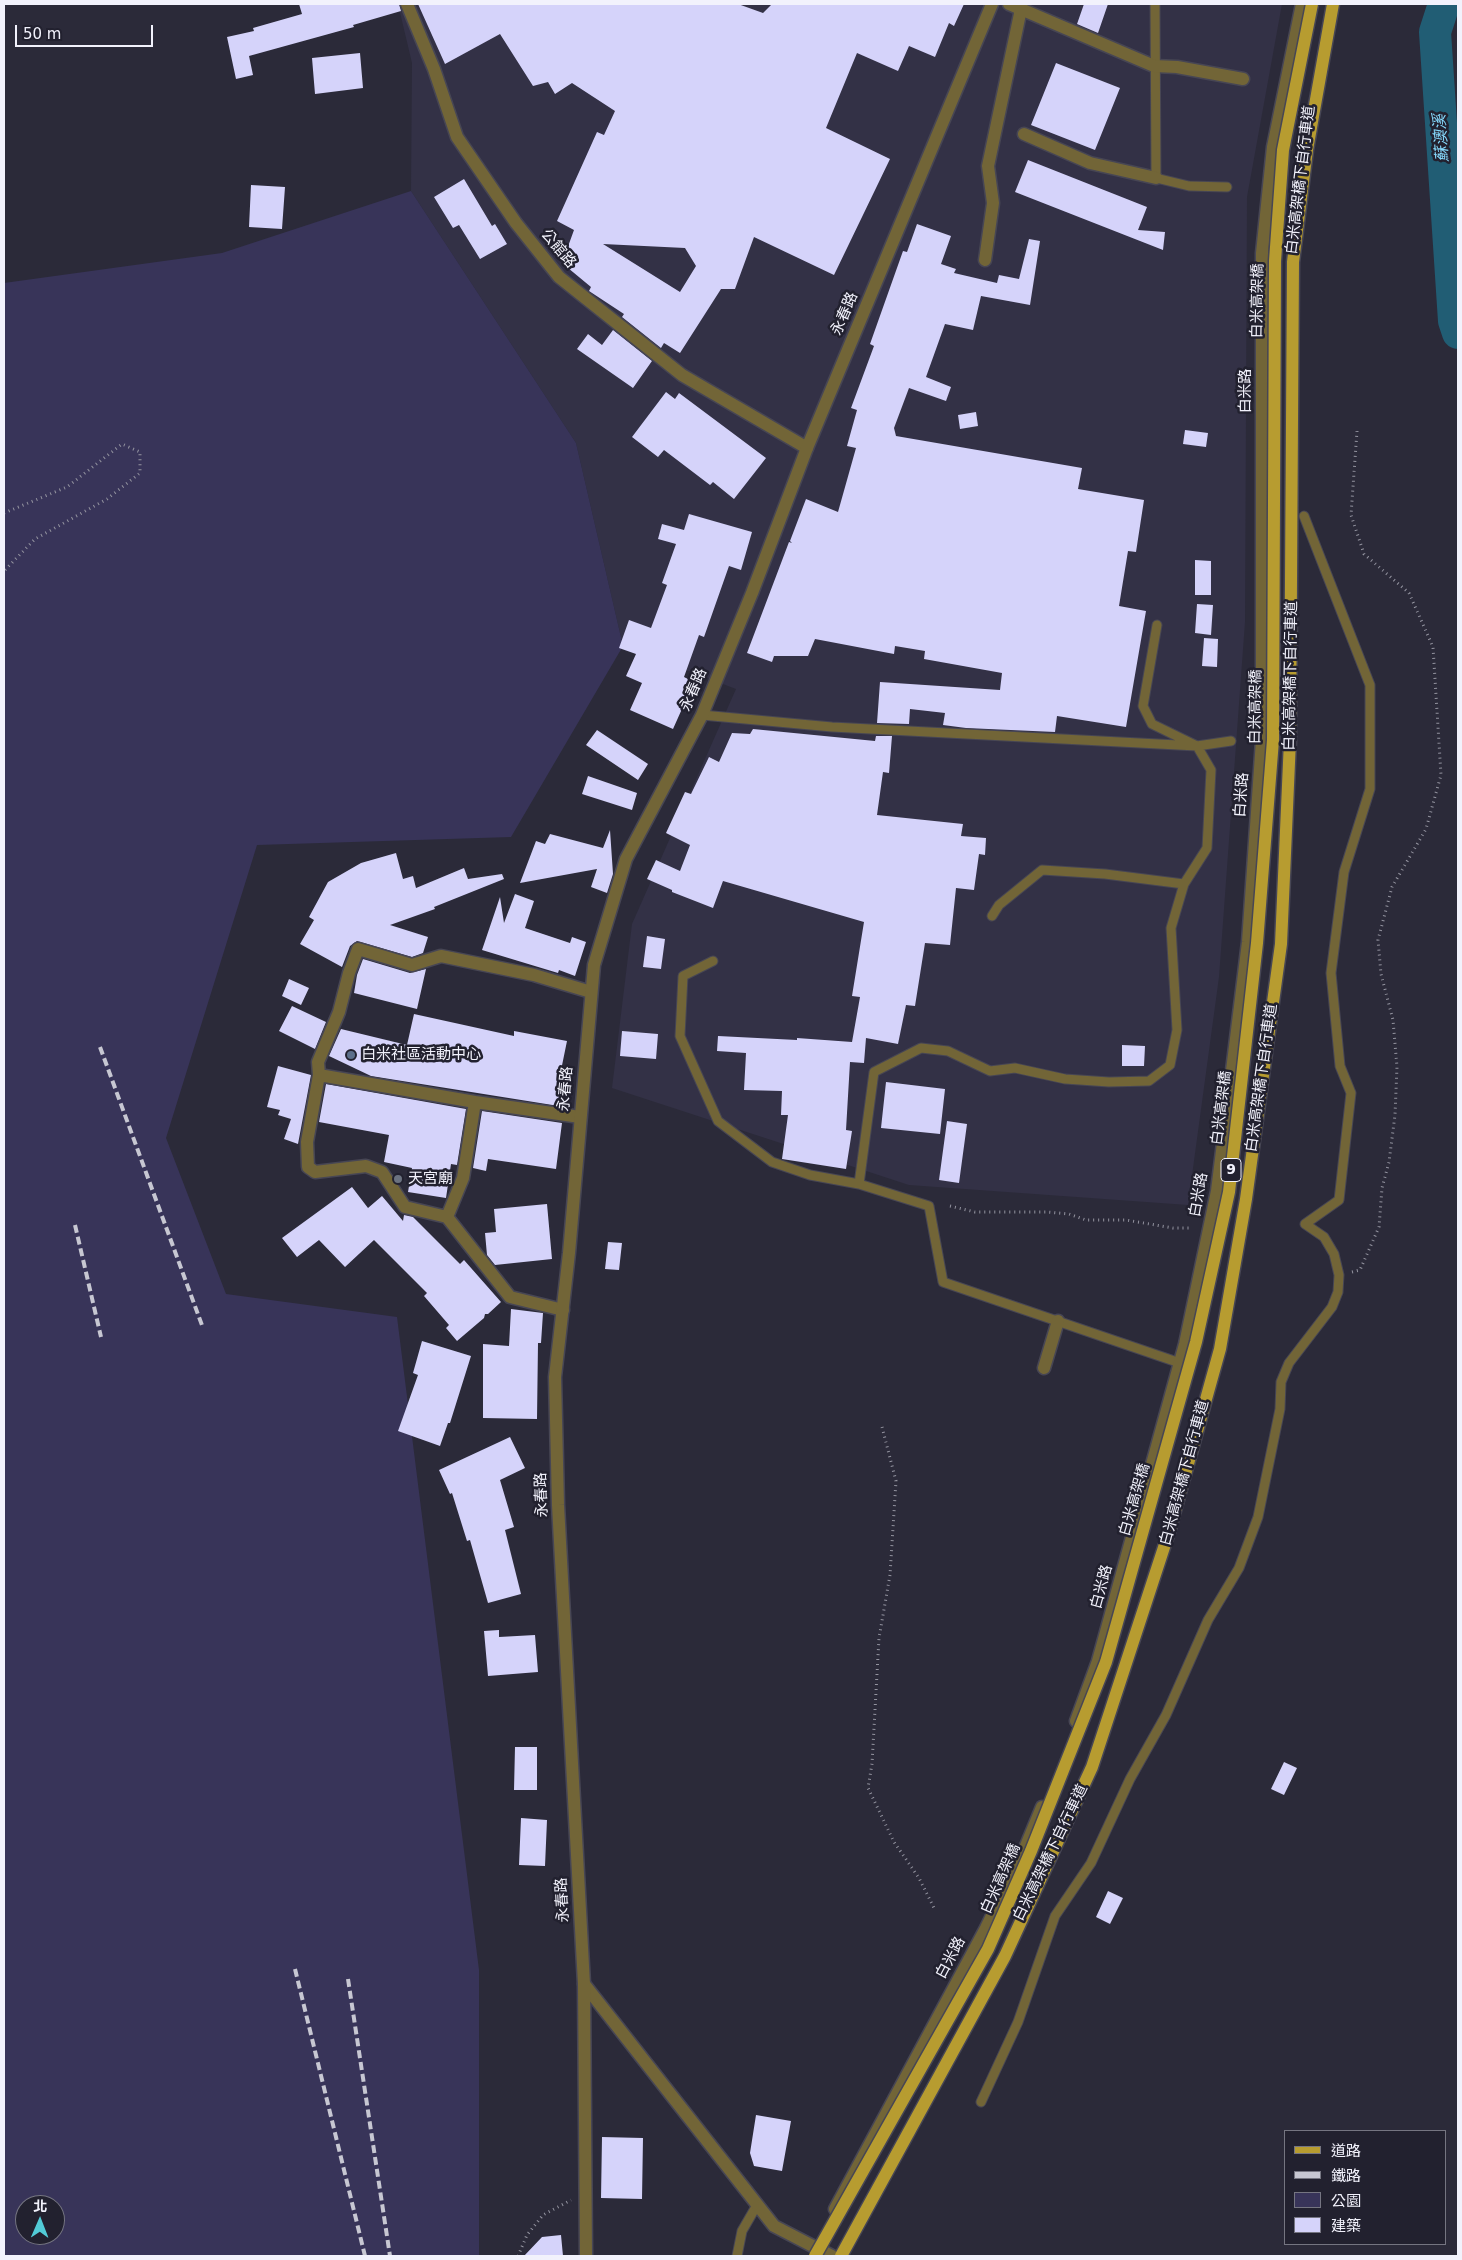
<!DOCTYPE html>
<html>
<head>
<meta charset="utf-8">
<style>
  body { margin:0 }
  #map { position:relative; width:1462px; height:2260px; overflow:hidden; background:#2b2a39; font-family:"DejaVu Sans","Noto Sans TC",sans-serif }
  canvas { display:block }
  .frame { position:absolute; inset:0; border:5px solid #f2f2fc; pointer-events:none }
  .legend { position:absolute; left:1284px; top:2130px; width:162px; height:115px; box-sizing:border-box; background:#22212f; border:1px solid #757581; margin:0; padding:6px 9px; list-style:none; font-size:15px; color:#f2f2fc }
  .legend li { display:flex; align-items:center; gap:10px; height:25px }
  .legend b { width:25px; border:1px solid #757581 }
  .north { position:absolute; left:15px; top:2195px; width:50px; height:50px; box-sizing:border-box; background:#22212f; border:1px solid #757581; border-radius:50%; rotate:1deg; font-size:14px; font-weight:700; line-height:20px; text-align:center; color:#f2f2fc }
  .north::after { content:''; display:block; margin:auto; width:18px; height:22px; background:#52cbd7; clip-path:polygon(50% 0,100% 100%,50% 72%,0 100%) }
  .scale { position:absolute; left:15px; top:25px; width:138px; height:22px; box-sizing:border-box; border:2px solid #f2f2fc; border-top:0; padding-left:6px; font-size:15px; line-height:18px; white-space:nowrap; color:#f2f2fc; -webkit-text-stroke:4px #22212f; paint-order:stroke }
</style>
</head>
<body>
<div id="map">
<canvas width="1462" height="2260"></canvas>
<div class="frame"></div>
<ul class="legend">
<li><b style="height:6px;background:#b79c30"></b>道路</li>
<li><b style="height:6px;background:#c7c7d2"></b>鐵路</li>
<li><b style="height:14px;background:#383459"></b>公園</li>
<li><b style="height:14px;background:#d5d3fa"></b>建築</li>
</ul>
<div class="north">北</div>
<div class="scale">50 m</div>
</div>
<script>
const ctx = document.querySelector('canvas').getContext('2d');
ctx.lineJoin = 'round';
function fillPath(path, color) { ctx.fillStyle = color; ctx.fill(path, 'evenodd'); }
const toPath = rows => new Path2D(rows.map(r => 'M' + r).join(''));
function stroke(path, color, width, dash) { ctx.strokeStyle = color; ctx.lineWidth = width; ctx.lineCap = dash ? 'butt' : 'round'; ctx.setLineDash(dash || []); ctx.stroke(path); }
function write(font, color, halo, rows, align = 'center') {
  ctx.font = font + ' "DejaVu Sans","Noto Sans TC",sans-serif'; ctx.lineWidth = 5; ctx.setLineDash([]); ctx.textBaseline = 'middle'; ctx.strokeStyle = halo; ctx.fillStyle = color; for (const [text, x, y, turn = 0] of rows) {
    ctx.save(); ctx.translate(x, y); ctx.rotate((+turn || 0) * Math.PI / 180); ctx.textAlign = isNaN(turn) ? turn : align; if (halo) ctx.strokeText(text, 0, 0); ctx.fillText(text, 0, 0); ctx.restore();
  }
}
fillPath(toPath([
  [398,4,1282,4,1247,197,1245,622,1219,977,1188,1205,909,1185,612,1088,632,924,736,689,623,646,576,443,411,191,412,63]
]), '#333146');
fillPath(toPath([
  [411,191,576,443,623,646,511,837,257,845,166,1138,226,1294,397,1317,479,1970,479,2256,4,2256,4,283,222,253],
  [25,2205,55,2205,55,2235,25,2235]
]), '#383459');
stroke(toPath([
  [1444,4,1435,32,1454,321,1458,333]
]), '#215d74', 32);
fillPath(toPath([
  [299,4,399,4,401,11,353,25,354,27,249,56,253,75,236,79,227,37,254,31,253,28,302,14],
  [418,4,738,4,763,13,772,4,964,4,954,26,949,23,935,57,909,46,898,71,857,53,826,128,890,159,834,275,754,237,735,289,721,289,680,353,664,343,661,348,622,317,624,314,589,291,591,287,562,263,574,230,557,221,597,132,604,135,615,111,572,83,555,94,548,82,533,86,500,34,445,64],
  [603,244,685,248,696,266,680,292],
  [1084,4,1108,4,1098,33,1077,24],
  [360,53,363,88,315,94,312,58],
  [1056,63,1120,88,1095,150,1031,125],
  [1028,160,1147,207,1138,230,1165,232,1163,250,1015,192],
  [464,179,492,226,495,224,507,244,480,259,459,225,453,228,434,197],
  [251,185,285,187,282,229,249,227],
  [917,224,951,236,941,264,956,269,954,273,997,283,999,275,1019,279,1029,239,1040,241,1030,305,981,296,973,330,945,324,926,377,951,387,946,401,909,388,894,428,896,436,1082,468,1078,489,1144,500,1136,552,1128,551,1119,606,1146,611,1126,727,1057,716,1055,732,966,728,943,725,945,713,910,709,909,724,877,723,880,682,1000,690,1002,673,924,659,925,651,895,646,894,654,815,639,808,656,774,656,772,662,747,653,789,542,792,543,790,541,806,499,838,512,856,448,847,446,857,410,851,408,874,346,870,344,903,251,907,252],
  [613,330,652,361,633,388,577,349,588,334,602,345],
  [666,392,675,399,679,393,766,458,734,499,713,482,710,485,664,450,658,457,632,437],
  [976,412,978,426,960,429,958,415],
  [1185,430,1208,433,1206,447,1183,444],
  [689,514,752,532,741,570,729,566,704,637,699,635,684,677,694,682,673,729,630,710,642,683,626,676,636,654,619,648,629,620,651,628,667,585,662,583,676,544,658,539,662,524,684,530],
  [1195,560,1211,561,1211,595,1195,595],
  [1197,604,1213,605,1211,635,1195,633],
  [1204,638,1218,639,1217,667,1202,666],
  [753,729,875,741,876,736,892,736,889,773,883,772,877,815,963,824,961,836,986,838,985,855,979,854,974,890,956,888,950,945,925,943,915,1006,906,1005,898,1044,866,1038,864,1063,850,1062,846,1130,852,1131,846,1169,782,1159,788,1115,781,1115,782,1091,744,1090,746,1053,717,1051,718,1036,797,1040,797,1038,852,1042,860,997,852,996,864,922,723,881,713,908,672,892,672,890,647,879,656,860,680,871,690,845,666,833,685,792,691,794,709,757,719,762,732,733,750,734],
  [597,730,648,764,638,780,586,745],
  [588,776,637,793,632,810,582,794],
  [610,830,613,874,607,893,591,887,597,869,520,883,536,841,545,844,550,834,603,848],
  [396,853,403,879,413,876,416,888,464,868,468,879,502,874,504,879,434,907,435,909,390,925,428,937,423,953,412,957,357,941,350,946,342,967,300,944,314,920,309,917,328,882,361,863],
  [515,894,534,901,525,928,570,943,572,937,586,942,575,976,559,970,558,973,482,950,500,897,504,923],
  [647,936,665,939,661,969,643,967],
  [363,959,410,973,426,969,417,1009,354,993,357,975],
  [289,979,309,988,301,1005,282,996],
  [292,1006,326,1022,315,1049,279,1031],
  [414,1014,514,1036,514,1031,567,1041,558,1085,569,1086,565,1107,371,1076,329,1056,341,1029,407,1045],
  [622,1031,658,1034,656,1059,620,1056],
  [1122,1045,1145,1046,1144,1066,1122,1066],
  [278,1066,311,1075,298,1144,284,1139,291,1119,278,1115,280,1110,267,1107],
  [886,1082,945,1089,940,1134,881,1128],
  [326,1084,466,1109,457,1165,451,1164,446,1198,408,1192,412,1168,384,1162,389,1135,319,1122],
  [482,1111,562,1123,556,1169,488,1159,486,1171,473,1168],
  [947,1121,967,1124,959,1183,939,1180],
  [352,1187,368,1208,382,1196,403,1221,404,1215,413,1217,460,1264,464,1260,501,1302,488,1314,485,1314,484,1318,457,1341,446,1328,449,1325,424,1296,427,1293,374,1240,345,1267,319,1240,297,1257,282,1238],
  [547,1204,552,1259,495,1265,487,1255,485,1233,496,1232,494,1209],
  [608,1242,622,1243,619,1270,605,1269],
  [511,1309,543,1313,541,1343,538,1343,537,1419,483,1418,483,1344,509,1346],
  [422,1341,471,1356,450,1423,448,1423,440,1446,398,1431,418,1375,413,1373],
  [510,1437,525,1468,500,1480,514,1527,505,1530,521,1594,488,1603,470,1540,467,1541,452,1493,450,1494,439,1470],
  [499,1630,499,1637,535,1635,538,1672,488,1676,484,1631],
  [515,1747,537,1747,537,1790,514,1790],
  [1284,1762,1297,1768,1284,1795,1271,1789],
  [521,1818,547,1820,545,1866,519,1865],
  [1108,1891,1123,1898,1110,1924,1096,1917],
  [756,2115,791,2121,782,2171,754,2166,750,2153],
  [602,2137,643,2138,642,2199,601,2198],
  [561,2235,563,2256,524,2256,542,2237]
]), '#d5d3fa');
const service = toPath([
  [1155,4,1156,178,1189,186,1227,187],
  [1157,625,1143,706,1152,724,1197,746,1211,770,1207,848,1184,884,1171,928,1177,1030,1170,1065,1149,1081,1109,1082,1065,1079,1015,1068,990,1071,948,1051,921,1048,874,1072,859,1184,929,1206,943,1282,1180,1363],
  [702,715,832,727,1197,746,1231,741],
  [992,916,999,905,1042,870,1105,874,1184,884],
  [713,961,683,976,680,1036,718,1121,772,1162,810,1175,859,1184],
  [981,2102,1018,2022,1055,1916,1091,1863,1130,1779,1166,1715,1208,1620,1239,1568,1258,1517,1280,1409,1281,1382,1289,1363,1332,1307,1338,1292,1339,1275,1334,1254,1324,1237,1305,1224,1339,1200,1351,1093,1340,1066,1331,973,1344,872,1370,789,1370,685,1304,516],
  [737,2256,742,2231,757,2205]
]);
const minor = toPath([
  [407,4,434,69,457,137,516,223,559,277,682,375,807,448],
  [1009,4,1154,66,1177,67,1243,79],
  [1024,134,1090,163,1156,178],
  [985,260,993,203,988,166,1021,9],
  [319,1075,475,1102],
  [447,1217,463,1178,475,1102,580,1117],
  [563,1310,510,1297,447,1217,405,1207,382,1172,366,1166,315,1172,308,1167,307,1142,319,1075,318,1062,339,1012,349,973,358,949,412,965,441,956,534,975,591,992],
  [1044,1368,1058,1321],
  [1076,1721,1098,1661,1185,1344,1217,1191,1248,942,1262,740,1262,253,1273,147,1302,4],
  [584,1984,774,2226,832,2256],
  [835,2209,986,1928,1023,1853,1042,1807]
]);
const tertiary = toPath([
  [586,2256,584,1984,558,1505,555,1377,569,1253,594,965,626,859,702,715,752,593,807,448,992,4]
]);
const primary = toPath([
  [841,2256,1005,1956,1092,1767,1169,1532,1220,1349,1246,1199,1281,944,1290,740,1293,262,1307,150,1333,4]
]);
stroke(service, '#474654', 11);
stroke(minor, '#474654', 15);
stroke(tertiary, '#474654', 15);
stroke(primary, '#474654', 15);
stroke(toPath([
  [4,513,67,487,122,444,140,452,140,473,107,499,35,539,4,571],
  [950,1206,975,1212,1047,1212,1069,1214,1086,1220,1126,1220,1173,1228,1191,1228],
  [1352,1272,1360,1270,1379,1227,1382,1188,1389,1162,1395,1115,1397,1067,1393,1020,1381,974,1378,940,1392,887,1426,829,1441,775,1433,647,1409,593,1364,554,1351,515,1357,431],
  [882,1427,896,1481,890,1575,879,1638,872,1764,868,1788,894,1842,919,1878,934,1908],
  [518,2256,527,2235,543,2215,571,2200]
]), '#9494a0', 3, [1, 4]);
stroke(service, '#726537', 9);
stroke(minor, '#726537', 12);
stroke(tertiary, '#726537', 12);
stroke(primary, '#b79c30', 12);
stroke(toPath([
  [100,1047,203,1328],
  [75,1225,101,1337],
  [295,1969,365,2256],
  [348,1979,390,2256]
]), '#c7c7d2', 4, [8, 4]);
const primaryBridge = toPath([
  [815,2256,988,1949,1031,1851,1106,1662,1196,1342,1229,1192,1257,943,1273,740,1275,261,1283,150,1312,4]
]);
stroke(primaryBridge, '#474654', 15, []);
stroke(primaryBridge, '#b79c30', 12);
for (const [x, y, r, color] of [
  [351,1055,5,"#5c6f8a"],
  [398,1179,5,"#6b7280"]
]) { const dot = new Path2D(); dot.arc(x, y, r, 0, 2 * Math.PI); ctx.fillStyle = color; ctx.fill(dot); stroke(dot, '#22212f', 2); }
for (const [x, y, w] of [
  [1231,1170,20]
]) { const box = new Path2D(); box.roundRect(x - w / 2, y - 11.5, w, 23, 4); ctx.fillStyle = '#22212f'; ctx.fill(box); stroke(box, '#f2f2fc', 1); }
write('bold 14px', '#f2f2fc', null, [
  ["9",1231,1170]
]);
write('15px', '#f2f2fc', '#22212f', [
  ["白米高架橋下自行車道",1301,180,-83],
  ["公館路",558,249,50],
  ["白米高架橋",1258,301,-89],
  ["永春路",845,314,-67],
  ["白米路",1246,391,-90],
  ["白米高架橋下自行車道",1291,676,-89],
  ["永春路",694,690,-67],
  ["白米高架橋",1256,707,-89],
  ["白米路",1242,795,-86],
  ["白米高架橋下自行車道",1262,1078,-82],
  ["永春路",566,1089,-85],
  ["白米高架橋",1222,1108,-83],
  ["白米路",1199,1195,-80],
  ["白米高架橋下自行車道",1185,1473,-75],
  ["永春路",542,1495,-92],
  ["白米高架橋",1135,1500,-74],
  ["白米路",1102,1587,-75],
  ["白米高架橋下自行車道",1051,1853,-64],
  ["白米高架橋",1001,1879,-66],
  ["永春路",563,1900,-93],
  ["白米路",951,1958,-62]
]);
write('15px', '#f2f2fc', '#22212f', [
  ["白米社區活動中心",361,1055],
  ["天宮廟",408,1179]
], 'left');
write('italic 16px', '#86d9fc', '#22212f', [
  ["蘇澳溪",1442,138,-94]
]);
</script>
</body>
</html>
